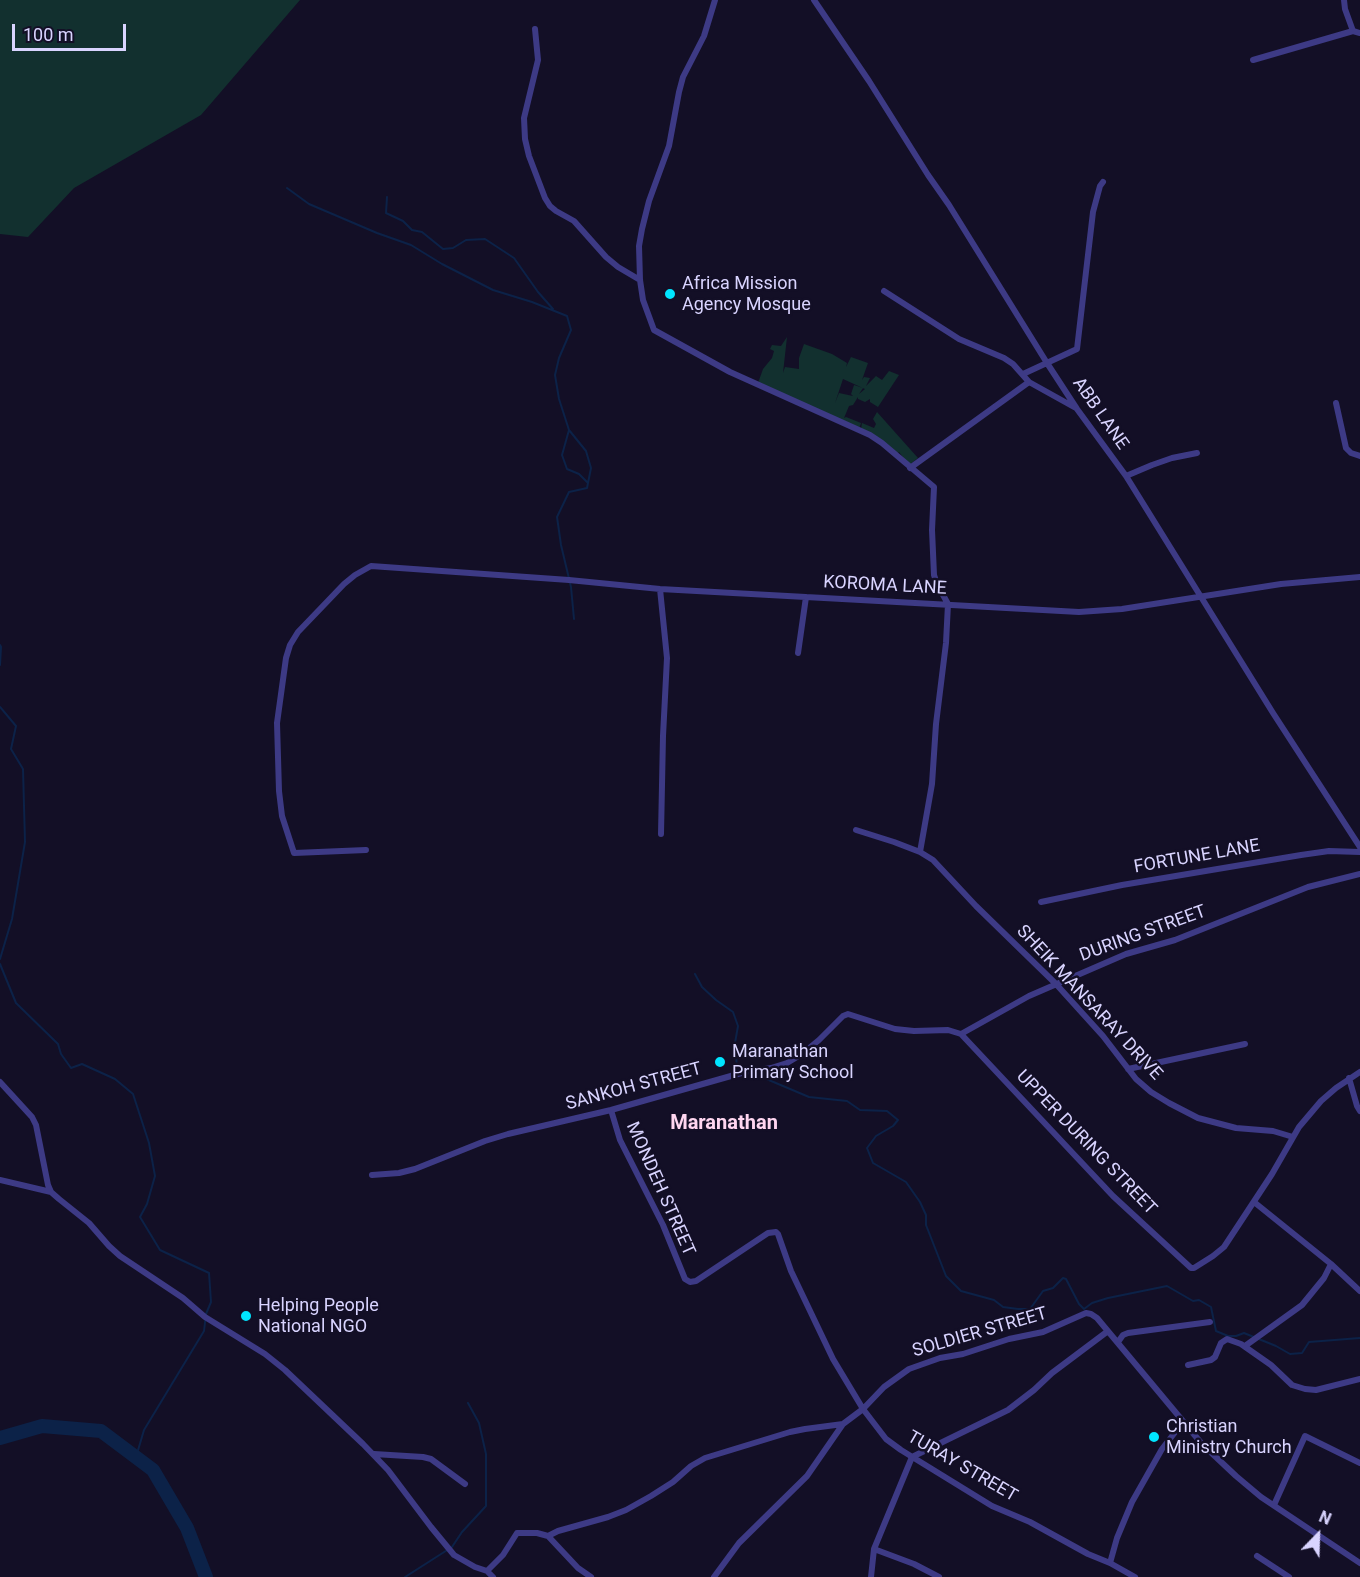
<!DOCTYPE html>
<html>
<head>
<meta charset="utf-8">
<style>
  body { margin:0 }
  #map { position:relative; width:1360px; height:1577px; overflow:hidden; background:#130f26; font-family:Roboto,sans-serif }
  canvas { display:block }
  .north { position:absolute; left:1288px; top:1505px; width:60px; height:60px; -webkit-text-stroke:4px #130f26; paint-order:stroke; rotate:23deg; font-size:16px; font-weight:700; line-height:24px; text-align:center; color:#d9d4ff }
  .north::after { content:''; display:block; margin:auto; width:21px; height:27px; background:#d9d4ff; clip-path:polygon(50% 0,100% 100%,50% 72%,0 100%) }
  .scale { position:absolute; left:12px; top:24px; width:114px; height:27px; box-sizing:border-box; border:3px solid #d9d4ff; border-top:0; padding-left:8px; font-size:18px; line-height:21px; white-space:nowrap; color:#d9d4ff; -webkit-text-stroke:4px #130f26; paint-order:stroke }
</style>
</head>
<body>
<div id="map">
<canvas width="1360" height="1577"></canvas>
<div class="north">N</div>
<div class="scale">100 m</div>
</div>
<script>
const ctx = document.querySelector('canvas').getContext('2d');
ctx.lineJoin = 'round';
function fillPath(path, color) { ctx.fillStyle = color; ctx.fill(path, 'evenodd'); }
const toPath = rows => new Path2D(rows.map(r => 'M' + r).join(''));
function stroke(path, color, width, dash) { ctx.strokeStyle = color; ctx.lineWidth = width; ctx.lineCap = dash ? 'butt' : 'round'; ctx.setLineDash(dash || []); ctx.stroke(path); }
function write(font, color, halo, rows, align = 'center') {
  ctx.font = font + ' Roboto,sans-serif'; ctx.lineWidth = 5; ctx.setLineDash([]); ctx.textBaseline = 'middle'; ctx.strokeStyle = halo; ctx.fillStyle = color; for (const [text, x, y, turn = 0] of rows) {
    ctx.save(); ctx.translate(x, y); ctx.rotate((+turn || 0) * Math.PI / 180); ctx.textAlign = isNaN(turn) ? turn : align; if (halo) ctx.strokeText(text, 0, 0); ctx.fillText(text, 0, 0); ctx.restore();
  }
}
fillPath(toPath([
  [0,0,300,0,201,115,74,188,28,237,0,234],
  [787,337,783,373,785,367,799,369,799,358,804,344,832,354,847,363,846,367,851,357,868,363,862,380,864,377,870,378,866,386,876,376,882,380,889,371,899,375,878,407,870,402,870,399,865,402,858,399,858,397,853,405,849,406,844,418,846,417,861,423,859,429,758,383,763,369,772,358,774,351,770,349,772,345,781,346],
  [843,379,865,389,859,394,863,388,854,385,851,394,853,396,839,393,835,403],
  [877,412,918,458,909,465,899,452,897,454,861,429,862,423,874,428,876,424,873,419]
]), '#12302f');
stroke(toPath([
  [287,188,309,204,377,233,411,245,442,264,493,290,532,302,567,316,571,330,559,358,555,375,559,399,569,430,586,451,591,468,587,488,569,492,557,517,561,545,571,587,574,619],
  [387,197,386,213,403,221,412,230,422,232,443,249,453,248,466,240,485,239,514,258,538,292,553,309],
  [569,430,562,455,567,469,579,474,588,483],
  [0,645,1,647,0,665],
  [0,707,16,726,11,749,23,769,25,842,12,919,0,959],
  [0,964,16,1003,58,1044,61,1054,71,1068,82,1064,115,1079,133,1094,149,1143,155,1176,147,1204,140,1217,160,1250,209,1273,211,1302,206,1314,204,1331,144,1430,136,1457],
  [695,974,702,987,716,1000,733,1012,738,1026,735,1043,737,1068,742,1071],
  [750,1074,757,1075,809,1097,847,1101,860,1110,887,1111,898,1120,893,1126,876,1136,867,1148,873,1163,906,1182,920,1202,926,1215,926,1225,946,1276,961,1291,994,1300,1003,1307,1018,1309,1030,1309,1043,1291,1053,1288,1063,1278,1066,1279,1079,1304,1084,1309,1092,1303,1108,1298,1167,1286,1193,1301,1199,1300,1211,1307,1216,1331,1228,1336,1236,1336,1244,1333,1276,1346,1290,1354,1302,1353,1309,1342,1360,1338],
  [405,1577,452,1547,462,1532,486,1506,486,1454,479,1423,468,1403]
]), '#0c2248', 2);
stroke(toPath([
  [0,1438,42,1426,101,1431,153,1470,187,1528,206,1577]
]), '#0c2248', 14);
stroke(toPath([
  [715,0,704,36,683,77,679,92,669,146,649,201,642,229,639,246,640,280,643,300,654,330,730,372,870,435,882,443,934,487,932,530,934,575,937,584,948,604,946,643,936,724,932,784,920,852],
  [814,0,869,81,928,175,949,205,1047,363,1077,409,1126,476,1273,713,1360,847],
  [1344,0,1345,9,1353,31],
  [535,29,538,60,524,118,525,139,529,156,545,198,550,206,556,211,574,221,606,257,618,267,640,280],
  [1253,60,1353,31,1360,33],
  [884,291,959,339,1004,358,1013,364,1029,382,1074,407],
  [1023,374,1077,349,1093,212,1100,186,1103,182],
  [1336,403,1346,448,1351,453,1360,456],
  [910,468,1029,382],
  [1126,476,1152,465,1172,458,1197,453],
  [660,589,667,658,663,736,661,834],
  [798,653,806,597],
  [856,830,894,842,920,852,933,860,976,906,1056,984,1103,1036,1136,1079,1151,1092,1169,1103,1198,1118,1236,1128,1273,1131,1293,1137],
  [366,850,294,853,282,816,279,791,277,723,286,658,290,645,298,632,344,584,355,575,371,566,569,580,660,589,1079,612,1122,609,1281,584,1360,577],
  [1041,902,1122,885,1301,855,1329,851,1360,852],
  [961,1034,1113,1196,1191,1268,1194,1268,1213,1256,1224,1247,1272,1174,1299,1127,1321,1101,1336,1088,1360,1072],
  [961,1034,1029,996,1126,954,1175,940,1308,887,1360,874],
  [1128,1069,1245,1044],
  [1349,1078,1357,1106,1360,1111],
  [0,1082,32,1117,36,1125,48,1185,51,1192,59,1199,89,1223,109,1246,120,1256,183,1298,205,1317,265,1354,285,1370,363,1444,388,1470,431,1527,454,1555,475,1567,487,1571,493,1577],
  [611,1110,620,1140,663,1225,685,1279,690,1282,696,1281,768,1233,776,1232,778,1234,791,1271,833,1359,863,1409,886,1439,901,1450,992,1506,1030,1522,1088,1554,1110,1563,1135,1577],
  [372,1175,399,1173,415,1169,485,1141,508,1134,611,1110,745,1072,771,1068,787,1063,802,1054,819,1040,843,1016,848,1014,895,1029,914,1031,948,1030,961,1034],
  [0,1180,51,1192],
  [1254,1202,1331,1264,1360,1291],
  [1118,1342,1123,1335,1128,1333,1210,1322],
  [1245,1346,1302,1305,1324,1278,1331,1264],
  [1188,1365,1211,1360,1215,1357,1221,1343,1227,1339,1241,1344,1271,1365,1292,1385,1305,1389,1316,1390,1360,1379],
  [374,1454,423,1457,431,1459,465,1484],
  [1274,1505,1305,1436,1360,1463],
  [548,1536,578,1568,591,1577],
  [874,1549,914,1564,939,1577],
  [1257,1556,1289,1577],
  [1110,1563,1117,1538,1132,1502,1162,1449,1183,1422],
  [487,1571,503,1555,517,1533,537,1533,548,1536,558,1531,608,1517,626,1510,651,1496,673,1482,691,1466,705,1458,790,1432,805,1429,843,1424],
  [714,1577,739,1543,807,1476,843,1424,863,1409,884,1387,909,1369,940,1358,963,1354,1009,1339,1043,1332,1086,1313,1091,1314,1097,1318,1202,1444,1236,1476,1261,1497,1360,1563],
  [871,1577,874,1549,912,1457,1008,1410,1034,1390,1052,1373,1108,1331]
]), '#3d3a85', 6);
for (const [x, y, r, color] of [
  [670,294,6,"#00e5ff"],
  [720,1062,6,"#00e5ff"],
  [246,1316,6,"#00e5ff"],
  [1154,1437,6,"#00e5ff"]
]) { const dot = new Path2D(); dot.arc(x, y, r, 0, 2 * Math.PI); ctx.fillStyle = color; ctx.fill(dot); stroke(dot, '#130f26', 2); }
write('18px', '#d9d4ff', '#130f26', [
  ["Africa Mission",682,284],
  ["Agency Mosque",682,305],
  ["Maranathan",732,1052],
  ["Primary School",732,1073],
  ["Helping People",258,1306],
  ["National NGO",258,1327],
  ["Christian",1166,1427],
  ["Ministry Church",1166,1448]
], 'left');
write('18px', '#d9d4ff', '#130f26', [
  ["ABB LANE",1100,414,55],
  ["KOROMA LANE",885,586,3],
  ["FORTUNE LANE",1197,857,-10],
  ["DURING STREET",1143,934,-20],
  ["SHEIK MANSARAY DRIVE",1089,1003,47],
  ["SANKOH STREET",634,1087,-15],
  ["UPPER DURING STREET",1086,1143,46],
  ["MONDEH STREET",660,1189,66],
  ["SOLDIER STREET",980,1333,-16],
  ["TURAY STREET",962,1467,30]
]);
write('bold 20px', '#ffd6f0', '#130f26', [
  ["Maranathan",724,1124]
]);
</script>
</body>
</html>
